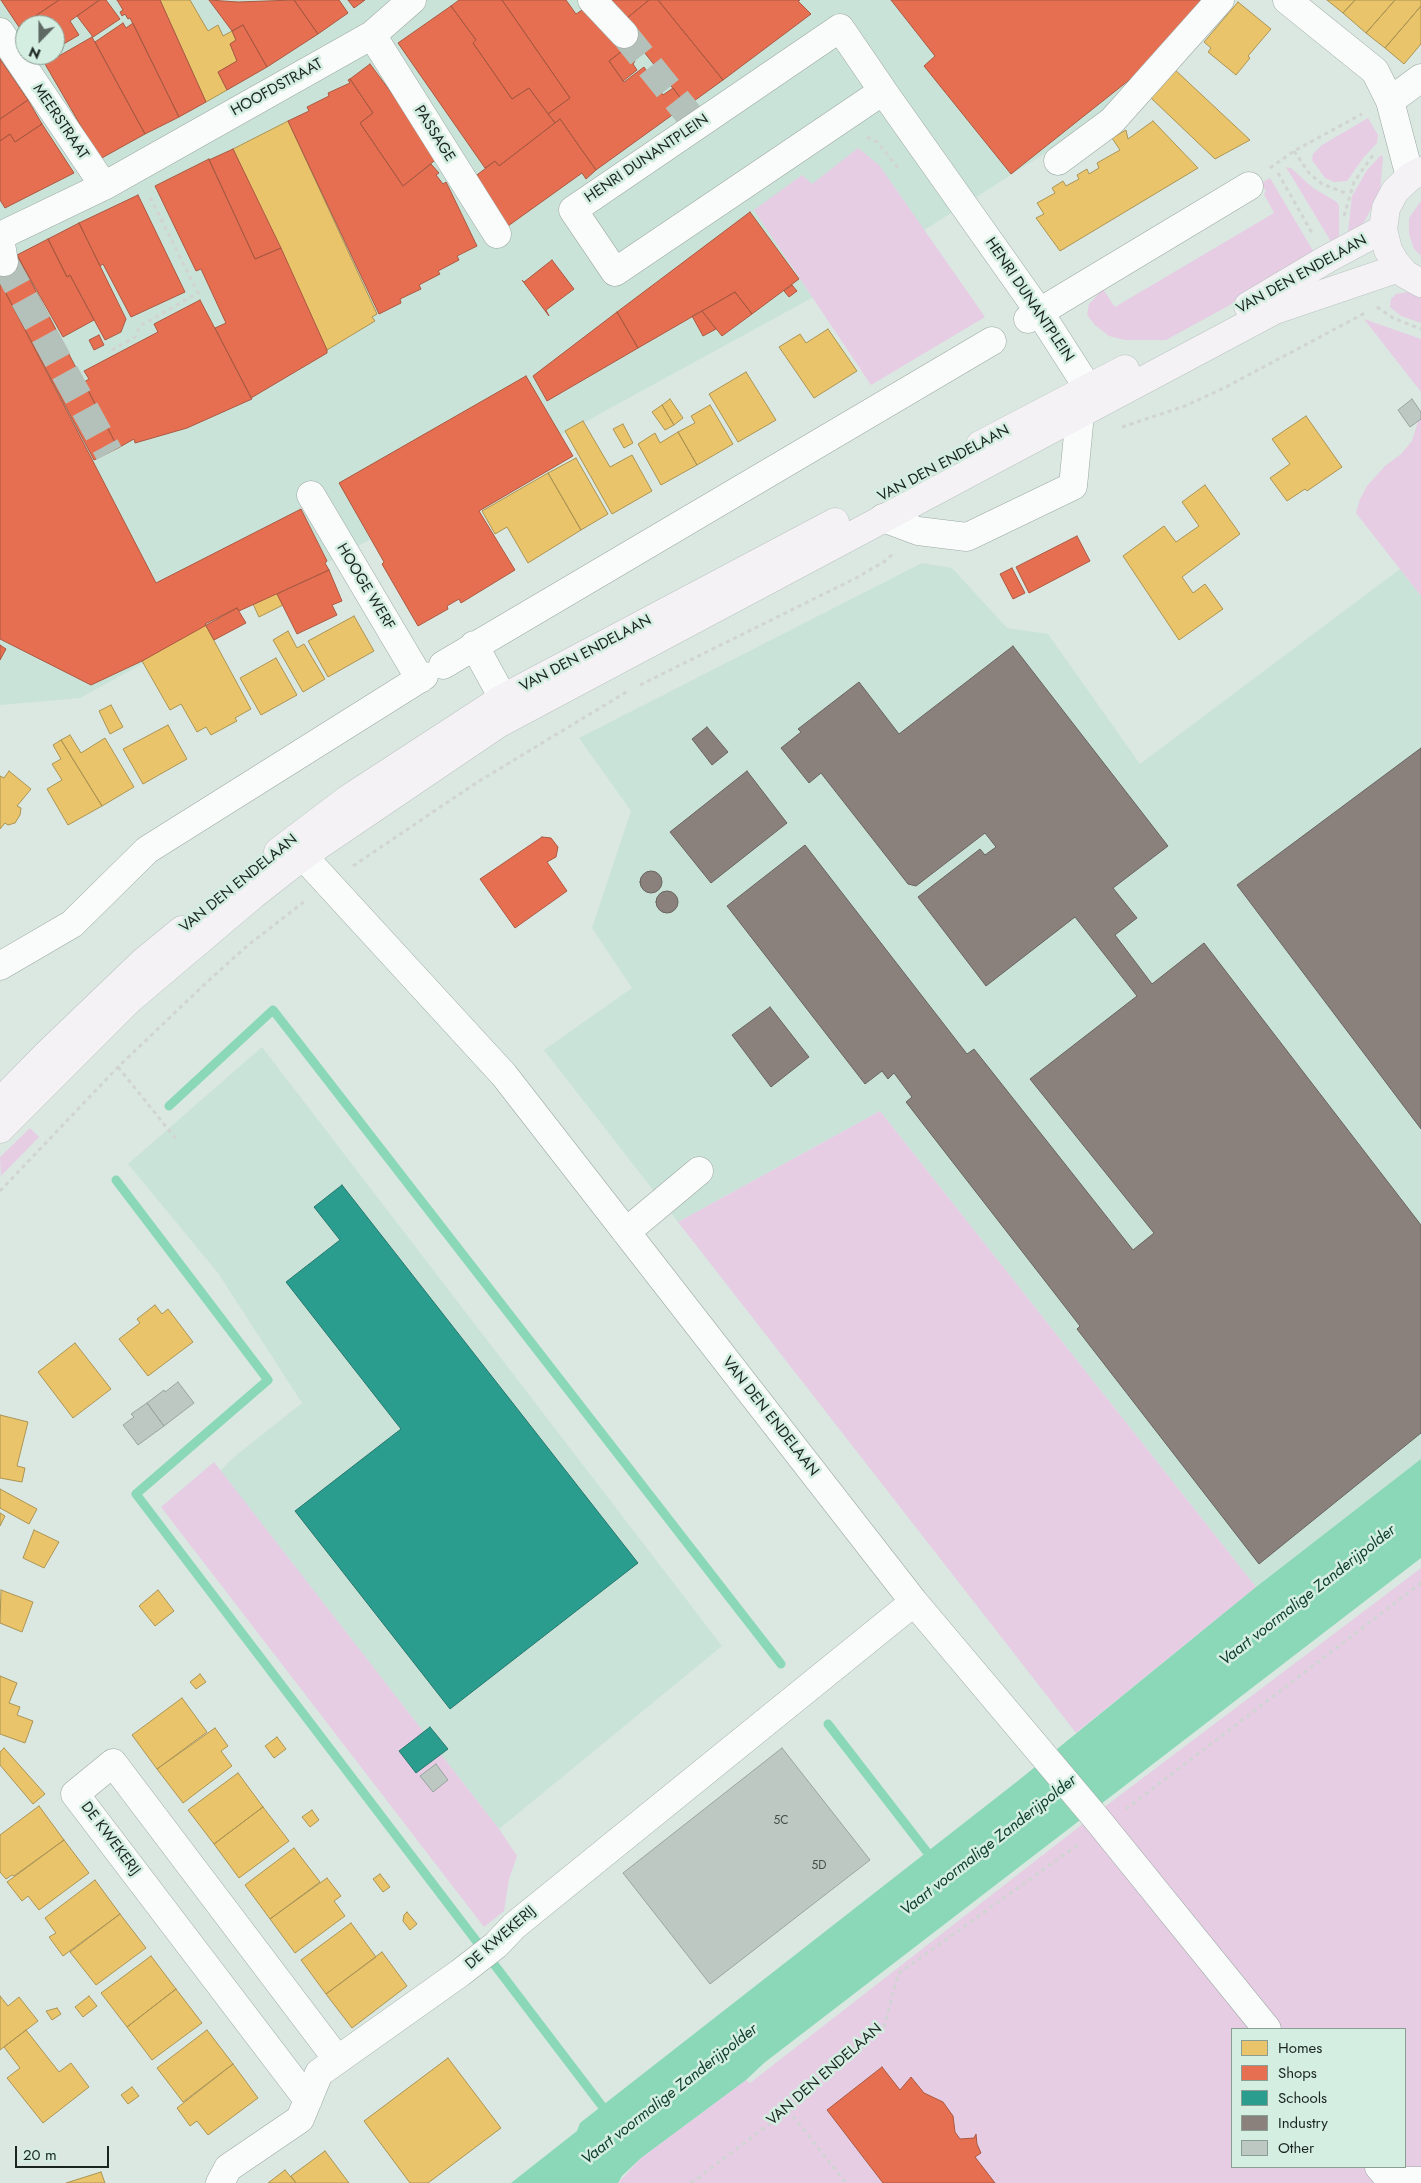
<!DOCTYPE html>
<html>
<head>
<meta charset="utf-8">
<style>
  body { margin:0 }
  #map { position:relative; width:1421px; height:2183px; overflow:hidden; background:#dae8e1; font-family:Jost,sans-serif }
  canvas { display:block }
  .legend { position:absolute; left:1231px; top:2028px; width:175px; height:140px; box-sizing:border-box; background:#d4eee1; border:1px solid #8a9e94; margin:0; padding:6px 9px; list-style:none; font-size:15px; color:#1b2520 }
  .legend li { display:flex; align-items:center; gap:10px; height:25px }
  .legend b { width:25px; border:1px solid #8a9e94 }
  .north { position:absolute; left:15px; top:15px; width:50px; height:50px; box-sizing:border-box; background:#d4eee1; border:1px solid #8a9e94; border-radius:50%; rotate:202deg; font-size:14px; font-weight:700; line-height:20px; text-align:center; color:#1b2520 }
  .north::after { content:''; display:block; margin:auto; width:18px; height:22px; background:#5e6964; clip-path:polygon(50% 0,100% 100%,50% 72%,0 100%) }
  .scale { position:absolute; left:15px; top:2146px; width:94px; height:22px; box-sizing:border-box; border:2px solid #1b2520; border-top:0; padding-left:6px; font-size:15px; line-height:18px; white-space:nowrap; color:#1b2520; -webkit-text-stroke:4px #d4eee1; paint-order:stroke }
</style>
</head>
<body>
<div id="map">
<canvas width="1421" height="2183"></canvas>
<ul class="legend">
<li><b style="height:14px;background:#e9c46a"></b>Homes</li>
<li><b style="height:14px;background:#e76f51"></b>Shops</li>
<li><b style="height:14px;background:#2a9d8f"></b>Schools</li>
<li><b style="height:14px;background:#8a817c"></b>Industry</li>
<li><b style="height:14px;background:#bdc8c3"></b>Other</li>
</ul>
<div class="north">N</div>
<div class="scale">20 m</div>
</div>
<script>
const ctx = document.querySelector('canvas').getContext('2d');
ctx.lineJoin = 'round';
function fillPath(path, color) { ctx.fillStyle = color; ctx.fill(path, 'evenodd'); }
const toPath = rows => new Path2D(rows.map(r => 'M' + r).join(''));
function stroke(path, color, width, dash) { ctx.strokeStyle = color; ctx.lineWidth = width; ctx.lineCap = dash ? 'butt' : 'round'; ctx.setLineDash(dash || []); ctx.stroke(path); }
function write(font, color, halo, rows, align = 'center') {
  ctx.font = font + ' Jost,sans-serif'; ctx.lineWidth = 5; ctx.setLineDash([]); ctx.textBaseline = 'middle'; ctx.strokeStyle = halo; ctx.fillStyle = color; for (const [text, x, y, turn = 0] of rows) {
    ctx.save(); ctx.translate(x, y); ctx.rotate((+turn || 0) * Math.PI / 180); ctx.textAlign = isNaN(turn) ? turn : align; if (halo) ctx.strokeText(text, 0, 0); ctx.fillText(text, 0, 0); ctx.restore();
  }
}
fillPath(toPath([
  [0,0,1207,0,1129,90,1066,140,852,276,80,698,0,705],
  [25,25,55,25,55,55,25,55],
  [922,563,952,568,1007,628,1048,634,1140,764,1400,569,1421,596,1421,1459,1256,1587,880,1111,678,1222,544,1050,632,988,592,928,631,811,579,738],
  [262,1047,722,1646,499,1829,220,1471,234,1457,302,1403,218,1273,128,1164]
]), '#cae3d8');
fillPath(toPath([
  [1368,118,1378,135,1377,143,1364,157,1347,181,1334,182,1325,178,1312,160,1313,154,1322,145],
  [858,148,879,165,985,317,871,385,754,210,802,175,812,184],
  [1381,155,1383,157,1380,192,1364,222,1353,234,1348,232,1352,196,1367,170],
  [1286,167,1291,168,1313,188,1337,202,1339,206,1339,242,1333,245],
  [1270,178,1315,254,1272,282,1166,340,1125,340,1109,336,1095,325,1087,315,1089,304,1103,289,1115,307,1274,213,1264,194,1266,191,1261,183],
  [1421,201,1421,256,1414,249,1409,234,1409,218],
  [1408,292,1421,298,1421,323,1401,316,1390,307,1391,299,1396,294],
  [1364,319,1421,339,1421,392,1378,337],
  [1421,412,1421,596,1356,513,1360,499,1367,486,1385,466,1401,454,1412,441],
  [880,1111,1256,1587,1076,1733,678,1222],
  [30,1128,39,1137,1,1176,0,1157],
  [214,1462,499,1829,517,1856,509,1879,504,1911,484,1927,161,1507],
  [1421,1568,1421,2183,618,2183,641,2158,746,2080,750,2083,1107,1805],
  [1232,2029,1405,2029,1405,2167,1232,2167]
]), '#e6cde4');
fillPath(toPath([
  [1421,1459,1421,1558,764,2063,746,2080,641,2158,622,2176,618,2183,511,2183,577,2131,580,2123,1019,1780,1256,1587]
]), '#8ad8b8');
const homes = toPath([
  [160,0,190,0,208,31,218,25,223,36,232,31,236,40,230,44,237,61,218,72,227,90,206,102,160,0],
  [1327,0,1355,0,1343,13,1327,0],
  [1355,0,1395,0,1366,33,1343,13,1355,0],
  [1395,0,1421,0,1421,6,1385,48,1366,33,1395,0],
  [1238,2,1271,29,1248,56,1250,58,1236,75,1208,52,1211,48,1204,42,1238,2],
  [1421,6,1421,44,1404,64,1385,48,1421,6],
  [1172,67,1250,140,1215,159,1150,97,1172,67],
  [288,121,377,314,372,317,375,321,327,350,233,149,288,121],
  [1153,121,1198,168,1060,251,1036,218,1044,214,1037,203,1055,193,1052,188,1063,181,1066,186,1079,179,1077,175,1087,169,1089,174,1099,168,1097,163,1120,150,1112,138,1126,130,1128,139,1153,121],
  [828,329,857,371,814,398,779,347,800,334,806,343,828,329],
  [746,372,776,420,738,442,709,394,746,372],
  [670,399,683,418,674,425,662,405,670,399],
  [662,405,674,425,665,430,652,412,662,405],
  [710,405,733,444,697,465,678,432,695,423,691,416,710,405],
  [1306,416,1342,467,1307,491,1305,489,1287,501,1270,478,1290,464,1272,439,1306,416],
  [583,421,610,467,632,455,652,491,612,514,565,431,583,421],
  [623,424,633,443,624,448,613,429,623,424],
  [678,432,697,465,661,485,638,444,655,433,660,443,678,432],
  [576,458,608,514,581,530,548,473,576,458],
  [548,473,581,530,528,563,507,527,495,534,482,511,548,473],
  [1205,485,1240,534,1182,577,1193,593,1205,584,1223,609,1179,640,1123,556,1164,526,1176,542,1199,526,1182,502,1205,485],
  [277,593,283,605,259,617,253,604,277,593],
  [354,616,374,651,328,677,308,641,354,616],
  [205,624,251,709,235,718,237,721,211,735,206,727,197,732,181,704,170,710,142,661,205,624],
  [288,631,297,648,304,644,325,679,303,692,273,640,288,631],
  [276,658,297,695,261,715,240,678,276,658],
  [111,705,123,727,110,734,99,711,111,705],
  [168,725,187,759,143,784,123,749,168,725],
  [70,735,81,753,105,738,134,787,102,806,61,740,70,735],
  [61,740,102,806,68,825,47,789,62,780,52,764,61,759,53,745,61,740],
  [9,771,31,789,17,806,21,808,20,815,15,823,8,825,5,823,0,829,0,776,4,778,9,771],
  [155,1305,162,1314,168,1309,193,1342,148,1376,119,1339,140,1323,137,1319,155,1305],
  [75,1343,111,1389,73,1418,38,1372,75,1343],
  [0,1415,28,1422,17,1466,25,1468,22,1482,0,1478,0,1415],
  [0,1489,37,1509,29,1524,0,1508,0,1489],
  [0,1513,5,1516,0,1526,0,1513],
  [34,1530,59,1542,44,1568,23,1558,34,1530],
  [1,1590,33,1602,22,1632,0,1623,1,1590],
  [158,1590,174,1611,155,1626,139,1606,158,1590],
  [200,1674,206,1682,196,1689,190,1682,200,1674],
  [0,1676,17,1683,9,1703,20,1707,17,1715,33,1721,25,1743,0,1734,0,1676],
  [182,1698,207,1732,157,1769,132,1735,182,1698],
  [215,1728,228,1746,221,1751,232,1766,183,1803,157,1769,215,1728],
  [277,1737,286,1749,274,1758,265,1746,277,1737],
  [4,1748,45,1794,33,1804,0,1765,0,1752,4,1748],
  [238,1773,263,1807,214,1844,188,1810,238,1773],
  [39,1806,64,1840,14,1876,12,1875,6,1879,0,1872,0,1835,39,1806],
  [263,1807,289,1841,239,1878,214,1844,263,1807],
  [312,1810,319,1820,310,1827,302,1817,312,1810],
  [64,1840,89,1873,39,1910,28,1896,22,1901,7,1882,64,1840],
  [294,1848,320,1882,270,1919,245,1885,294,1848],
  [380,1874,390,1887,383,1892,373,1879,380,1874],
  [327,1878,341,1896,334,1901,345,1916,295,1953,270,1919,327,1878],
  [95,1880,120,1914,63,1956,49,1937,56,1933,45,1918,95,1880],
  [407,1912,417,1924,410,1930,403,1921,404,1915,407,1912],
  [120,1914,146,1948,96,1985,70,1952,120,1914],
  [351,1923,376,1957,326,1994,301,1960,351,1923],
  [382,1952,407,1986,352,2028,326,1994,382,1952],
  [151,1956,176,1989,127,2027,101,1993,151,1956],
  [176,1989,202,2023,152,2060,127,2027,176,1989],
  [0,1996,8,2006,19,1997,38,2021,0,2050,0,1996],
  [89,1996,97,2006,83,2017,75,2007,89,1996],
  [57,2008,61,2014,52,2020,46,2011,57,2008],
  [26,2030,59,2072,71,2063,89,2087,43,2123,7,2078,20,2068,4,2047,26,2030],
  [207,2030,233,2064,183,2102,157,2068,207,2030],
  [448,2058,501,2128,428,2183,410,2183,364,2121,448,2058],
  [233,2064,258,2098,208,2135,197,2121,190,2126,177,2108,233,2064],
  [132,2087,139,2096,128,2104,121,2095,132,2087],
  [325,2151,349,2183,296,2183,291,2176,325,2151],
  [285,2170,296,2183,268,2183,285,2170],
  [101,2172,105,2183,66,2183,101,2172]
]);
fillPath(homes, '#e9c46a');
stroke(homes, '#ab9454', 1);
const shops = toPath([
  [1,0,59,0,19,27,1,0],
  [59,0,99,0,70,21,79,35,55,49,55,25,25,25,25,36,19,27,59,0],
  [100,0,106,0,120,19,93,37,77,16,100,0],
  [117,0,160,0,206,102,179,117,130,18,128,19,125,14,122,16,120,12,123,10,117,0],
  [209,0,238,2,294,0,318,34,267,67,243,25,232,31,209,0],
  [294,0,339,0,348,13,318,34,294,0],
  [348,0,365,0,354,8,348,0],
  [459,0,502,0,570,98,548,114,529,88,512,99,473,43,476,40,451,6,459,0],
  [502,0,566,0,576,14,593,3,626,48,609,61,624,82,644,67,663,95,673,88,686,105,596,170,560,119,555,123,548,114,570,98,502,0],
  [602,0,649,0,621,23,602,0],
  [649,0,658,0,723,80,687,106,621,23,649,0],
  [658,0,800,0,798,1,811,14,723,80,658,0],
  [891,0,1203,0,1138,73,1011,174,924,66,935,56,891,0],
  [451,6,476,40,473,43,512,99,529,88,555,123,499,166,495,161,485,168,398,43,451,6],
  [123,23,126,28,133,23,179,117,145,134,95,42,123,23],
  [243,25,267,67,227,90,218,72,237,61,230,44,236,40,232,31,243,25],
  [92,37,145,134,100,159,45,64,92,37],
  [626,48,635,61,633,64,637,70,623,81,609,61,626,48],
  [0,59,28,100,0,119,0,59],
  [370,64,439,157,403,186,360,123,373,113,350,79,370,64],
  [350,79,373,113,360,123,403,186,431,164,439,173,436,175,443,184,446,182,449,188,477,246,457,256,459,260,438,271,440,274,419,285,421,289,400,299,401,303,379,314,288,121,309,111,307,107,329,96,328,93,350,83,348,80,350,79],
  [28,100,42,124,15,142,10,134,0,141,0,119,28,100],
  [560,119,596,170,586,179,582,173,508,226,473,178,495,161,499,166,560,119],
  [42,124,74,173,5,208,0,200,0,141,10,134,15,142,42,124],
  [233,149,281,248,255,259,209,160,233,149],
  [209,159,255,259,281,248,327,350,327,353,251,398,215,328,226,323,201,269,196,271,155,186,209,159],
  [138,195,185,292,131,317,103,264,100,266,79,223,138,195],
  [750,212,799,279,752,314,735,292,638,348,617,312,750,212],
  [79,223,126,319,121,332,105,340,70,275,67,277,48,239,79,223],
  [48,239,67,277,70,275,94,320,63,337,17,255,48,239],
  [17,255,118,448,94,460,0,282,0,264,17,255],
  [552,260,574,289,546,310,549,316,522,280,524,282,552,260],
  [0,282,156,583,301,509,327,561,325,563,329,570,239,611,237,608,142,661,91,685,0,639,0,282],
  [792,285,797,291,789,297,784,291,792,285],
  [735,292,752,314,722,336,702,311,735,292],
  [200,300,252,399,187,428,135,443,134,439,118,448,84,382,89,379,84,371,158,332,154,324,200,300],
  [702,311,716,329,703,336,692,316,702,311],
  [617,312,638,348,547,401,533,376,617,312],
  [99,335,104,345,94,350,89,340,99,335],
  [526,376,573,456,479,511,515,570,461,603,459,599,447,606,448,609,418,626,382,564,384,562,339,483,526,376],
  [1077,536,1090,561,1029,593,1016,567,1077,536],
  [1012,568,1025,593,1013,599,1000,574,1012,568],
  [329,570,342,601,332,605,337,615,297,634,277,594,329,570],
  [237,608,246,623,214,640,205,624,237,608],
  [0,645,6,649,0,660,0,645],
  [542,837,551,838,558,847,556,857,547,862,567,891,515,928,480,879,542,837],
  [882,2067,900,2090,911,2077,924,2093,943,2102,953,2116,955,2132,960,2139,974,2138,976,2134,977,2144,981,2153,975,2157,995,2183,883,2183,827,2110,882,2067]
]);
fillPath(shops, '#e76f51');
stroke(shops, '#aa5942', 1);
const schools = toPath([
  [342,1185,638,1563,450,1709,295,1511,401,1429,286,1282,340,1240,314,1207,342,1185],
  [430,1727,448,1749,416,1773,399,1751,430,1727]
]);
fillPath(schools, '#2a9d8f');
stroke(schools, '#26796e', 1);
const industry = toPath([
  [1013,646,1168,846,1113,888,1137,918,1115,935,1152,984,1204,943,1421,1225,1421,1433,1259,1564,1077,1329,1080,1326,906,1102,912,1097,894,1073,888,1079,882,1071,865,1084,727,906,805,845,967,1054,974,1049,1133,1250,1154,1233,1030,1079,1137,996,1075,917,986,986,918,897,980,849,985,855,996,847,985,833,916,886,908,884,821,773,809,783,781,748,801,732,798,729,859,682,899,734,1013,646],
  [707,727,728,752,712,765,692,739,707,727],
  [1421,748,1421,1129,1237,885,1421,748],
  [747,771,787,823,711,883,670,832,747,771],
  '640 882a11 11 0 1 1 22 0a11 11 0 1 1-22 0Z',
  '656 902a11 11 0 1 1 22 0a11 11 0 1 1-22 0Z',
  [770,1007,809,1057,771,1087,732,1035,770,1007]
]);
fillPath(industry, '#8a817c');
stroke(industry, '#696560', 1);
stroke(toPath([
  [169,1106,273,1010,781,1664],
  [116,1180,268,1380,136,1494,602,2106],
  [828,1724,927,1852]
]), '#8ad8b8', 9);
const building = toPath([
  [1412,399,1421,412,1421,419,1410,427,1398,410,1412,399],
  [178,1382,194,1403,164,1426,147,1403,164,1390,165,1392,178,1382],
  [147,1403,164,1426,138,1445,123,1425,134,1417,131,1414,147,1403],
  [782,1748,870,1860,710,1984,623,1873,782,1748],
  [436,1764,448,1780,433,1792,420,1776,436,1764]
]);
fillPath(building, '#bdc8c3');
stroke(building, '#99a49e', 1);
stroke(toPath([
  [624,34,697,125],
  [4,262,109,453]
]), '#b4c1ba', 28, [28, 14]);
const minor = toPath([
  [592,0,624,34],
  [1287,0,1375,71,1390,101,1410,177],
  [840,28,883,91,615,272,573,210,840,28],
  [0,32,104,186],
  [372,35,497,234],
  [883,91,1040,313,1088,388],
  [1390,101,1421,78],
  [1058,161,1112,121,1220,0],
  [0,236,104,186,372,35,412,0],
  [0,238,4,262],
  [1028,319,1249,186],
  [311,495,420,679],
  [883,518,918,531,967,537,1073,486,1080,414],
  [474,645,503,698],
  [443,665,992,341],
  [303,856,504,1075,914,1602,1096,1818,1267,2029],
  [0,966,72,924,147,850,424,676],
  [626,1232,699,1171],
  [308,2100,75,1794,113,1763,337,2059],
  [1379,2167,1391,2181,1421,2181],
  [220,2183,228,2168,300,2119,319,2073,460,1973,496,1945,514,1926,914,1602]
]);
const major = toPath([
  [1421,171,1410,177,1395,191,1386,208,1383,229,1388,250,1395,262,1405,274,1421,283],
  [1248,306,1327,259,1383,229],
  [980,445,1125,369],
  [278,852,348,799,503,698,835,522],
  [0,1102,48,1053,143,962,182,930],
  [0,1129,129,1000,253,895,303,856,498,724,1275,310,1399,268]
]);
stroke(minor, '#9da8a3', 29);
stroke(major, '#bbc3c0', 29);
stroke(toPath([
  [867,137,877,142,899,169],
  [1294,151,1309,173,1322,184,1348,194],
  [1270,168,1294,151,1362,114],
  [1278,173,1312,233],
  [1344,216,1354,182,1373,155],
  [1377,307,1393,318,1421,329],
  [112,350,135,337,140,326,198,293,149,195],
  [1122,427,1185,406,1226,387,1365,313],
  [640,685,856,578,885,561,894,553],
  [353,866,476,783,628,691],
  [118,1067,176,1139],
  [0,1191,118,1067,207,982,247,946,305,901],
  [1126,1809,1421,1583],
  [788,2110,846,2183],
  [691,2183,788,2110,884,2027,898,1974,1079,1844]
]), '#d1d4d3', 3, [4, 4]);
stroke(minor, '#f9fcfa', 28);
stroke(major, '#f4f2f5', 28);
write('12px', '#444e49', null, [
  ["5C",781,1821],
  ["5D",819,1866]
]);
write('15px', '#1b2520', '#d4eee1', [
  ["HOOFDSTRAAT",277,88,-29],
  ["MEERSTRAAT",60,122,56],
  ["PASSAGE",434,134,58],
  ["HENRI DUNANTPLEIN",647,159,-34],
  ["VAN DEN ENDELAAN",1302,275,-29],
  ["HENRI DUNANTPLEIN",1029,300,56],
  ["VAN DEN ENDELAAN",944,464,-28],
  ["HOOGE WERF",365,587,59],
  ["VAN DEN ENDELAAN",586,654,-28],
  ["VAN DEN ENDELAAN",239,884,-39],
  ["VAN DEN ENDELAAN",770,1417,52],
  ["DE KWEKERIJ",110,1839,53],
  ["DE KWEKERIJ",501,1938,-41],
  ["VAN DEN ENDELAAN",825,2075,-41]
]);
write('italic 16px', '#0c3b2a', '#d4eee1', [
  ["Vaart voormalige Zanderijpolder",1308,1596,-38],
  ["Vaart voormalige Zanderijpolder",989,1846,-38],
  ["Vaart voormalige Zanderijpolder",670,2095,-38]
]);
</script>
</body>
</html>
